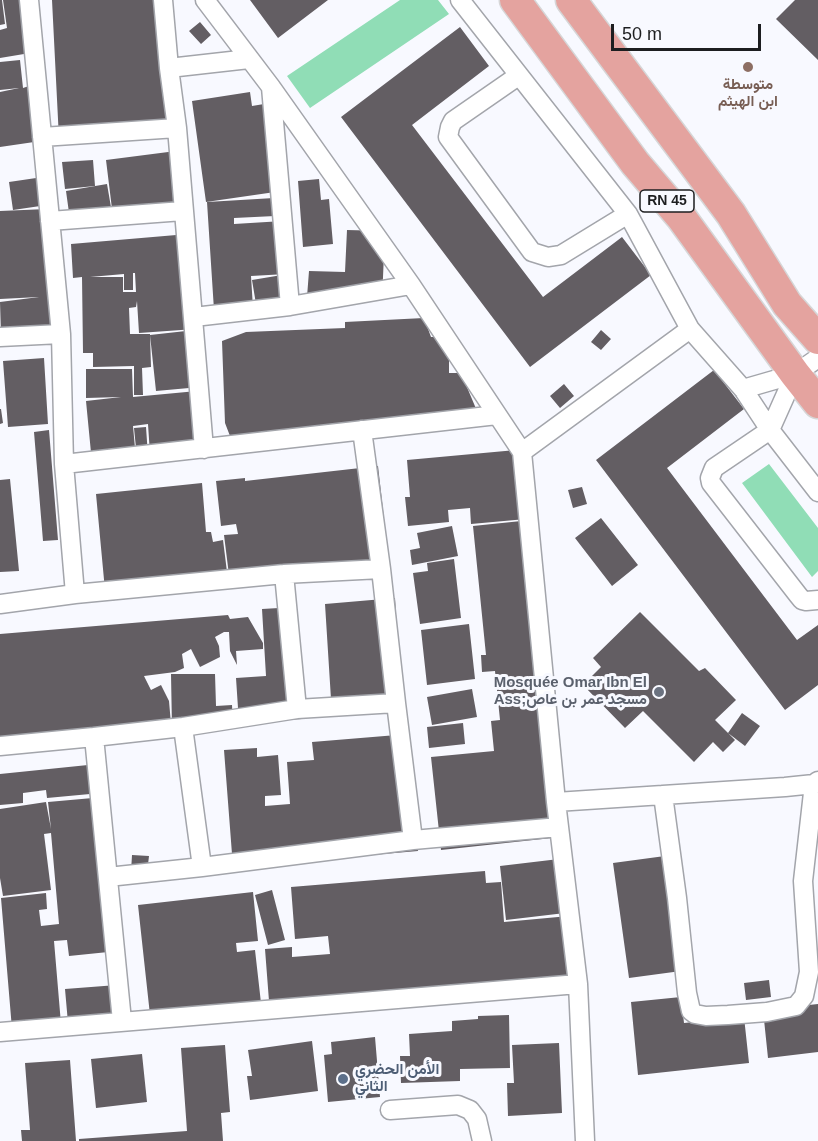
<!DOCTYPE html>
<html>
<head>
<meta charset="utf-8">
<style>
  body { margin:0 }
  #map { position:relative; width:818px; height:1141px; overflow:hidden; background:#f8f9ff; font-family:Arial,sans-serif }
  canvas { display:block }
  .scale { position:absolute; left:611px; top:24px; width:150px; height:27px; box-sizing:border-box; border:3px solid #1d1e20; border-top:0; padding-left:8px; font-size:18px; line-height:21px; white-space:nowrap; color:#1d1e20; -webkit-text-stroke:4px #f8f9ff; paint-order:stroke }
</style>
</head>
<body>
<div id="map">
<canvas width="818" height="1141"></canvas>
<div class="scale">50 m</div>
</div>
<script>
const ctx = document.querySelector('canvas').getContext('2d');
ctx.lineJoin = 'round';
function fillPath(path, color) { ctx.fillStyle = color; ctx.fill(path, 'evenodd'); }
const toPath = rows => new Path2D(rows.map(r => 'M' + r).join(''));
function stroke(path, color, width, dash) { ctx.strokeStyle = color; ctx.lineWidth = width; ctx.lineCap = dash ? 'butt' : 'round'; ctx.setLineDash(dash || []); ctx.stroke(path); }
function write(font, color, halo, rows, align = 'center') {
  ctx.font = font + ' Arial,Vazirmatn,sans-serif'; ctx.lineWidth = 6; ctx.setLineDash([]); ctx.textBaseline = 'middle'; ctx.strokeStyle = halo; ctx.fillStyle = color; for (const [text, x, y, turn = 0] of rows) {
    ctx.save(); ctx.translate(x, y); ctx.rotate((+turn || 0) * Math.PI / 180); ctx.textAlign = isNaN(turn) ? turn : align; if (halo) ctx.strokeText(text, 0, 0); ctx.fillText(text, 0, 0); ctx.restore();
  }
}
fillPath(toPath([
  [400,0,438,0,449,14,310,108,287,76],
  [769,464,818,528,818,571,812,577,742,483]
]), '#90ddb6');
fillPath(toPath([
  [0,0,2,0,5,24,0,25],
  [3,0,22,0,30,53,0,58,0,30,7,28],
  [52,0,164,0,170,120,59,139],
  [250,0,328,0,278,38],
  [795,0,818,0,818,60,776,19],
  [200,22,211,35,201,44,189,31],
  [460,27,489,66,412,125,543,297,622,237,651,275,530,367,341,117],
  [20,60,23,88,29,86,41,141,0,147,0,92,19,88,0,90,0,62],
  [250,92,252,106,270,103,282,191,206,202,192,101],
  [176,151,182,208,113,217,106,160],
  [93,160,95,186,65,189,62,162],
  [43,177,47,205,13,210,9,182],
  [319,179,321,200,329,199,333,244,303,247,298,181],
  [107,184,112,213,70,220,66,191],
  [274,198,275,216,234,218,234,224,283,221,286,274,251,276,253,308,214,310,207,202],
  [47,209,57,329,1,335,0,302,39,297,0,299,0,211],
  [347,230,385,231,382,300,307,297,309,271,345,272],
  [188,234,195,329,139,333,137,301,136,307,129,308,130,334,150,334,151,367,142,368,143,395,134,395,134,366,93,367,93,353,83,353,82,277,73,278,71,244],
  [133,273,135,273,136,292,123,292,123,277,90,277,124,274,124,290,133,290],
  [288,274,293,303,257,310,252,280],
  [424,318,431,337,441,337,449,358,449,373,461,373,477,411,280,434,230,436,225,423,222,341,246,332,345,328,345,322],
  [195,330,200,387,156,391,150,335],
  [601,330,611,339,601,350,591,342],
  [44,358,48,424,8,427,3,361],
  [86,369,132,369,133,397,197,391,202,449,150,454,148,424,133,426,136,459,92,463,86,401,121,397,86,398],
  [714,370,744,409,667,468,797,640,818,625,818,685,785,710,596,460],
  [564,384,574,396,560,408,550,396],
  [0,409,1,409,3,423,0,424],
  [146,427,148,456,137,458,134,428],
  [49,430,58,540,43,541,34,432],
  [527,449,526,519,471,524,470,508,448,510,449,522,408,526,405,497,410,497,407,460],
  [378,466,386,536,373,537,377,572,229,575,224,535,238,534,236,524,221,526,216,481,245,478,245,481],
  [10,479,19,571,0,572,0,480],
  [202,483,206,532,211,532,213,542,223,540,227,572,209,574,211,590,106,601,96,494],
  [582,487,587,504,573,508,568,490],
  [601,518,638,565,612,586,575,538],
  [531,520,561,837,441,850,431,757,494,751,491,721,500,720,495,671,482,672,481,655,486,655,473,526],
  [452,526,458,556,412,565,410,550,420,548,417,533],
  [454,559,461,618,420,624,413,573,428,571,427,563],
  [395,598,402,710,332,715,325,604],
  [296,607,302,719,239,723,236,678,266,676,262,609],
  [640,612,699,671,705,668,736,700,715,720,735,740,723,752,713,742,694,762,643,711,625,728,583,685,601,667,593,658],
  [228,615,230,619,248,617,263,643,263,649,236,651,237,665,230,651,229,632,224,632,215,637,219,646,220,657,200,667,191,649,182,654,184,668,175,672,144,676,151,690,161,685,169,701,171,724,0,748,0,634],
  [469,624,475,679,427,685,421,630],
  [171,674,215,674,216,706,232,705,233,726,172,728],
  [472,689,477,717,432,725,427,697],
  [742,713,760,726,745,746,728,733],
  [463,723,465,744,429,748,427,727],
  [409,734,418,851,233,867,224,750,257,748,257,757,278,755,281,795,265,796,265,806,290,804,287,762,314,760,312,742],
  [88,765,90,794,47,798,46,790,23,793,23,803,0,805,0,774],
  [104,797,118,951,69,956,67,940,54,941,61,1024,12,1029,1,898,46,893,47,909,39,910,41,926,59,924,51,833,44,834,51,890,3,896,0,878,0,809,46,802,51,829,48,802],
  [132,855,149,856,147,873,131,872],
  [665,856,681,971,629,978,613,863],
  [559,859,565,913,506,920,500,866],
  [485,871,486,883,501,882,504,922,569,916,573,975,269,1001,265,949,292,947,292,957,330,954,328,936,295,939,291,887],
  [272,890,285,940,268,945,255,895],
  [253,892,258,941,236,943,237,952,255,950,261,1003,150,1015,138,905],
  [769,980,771,997,746,1000,744,983],
  [117,985,120,1018,68,1023,65,989],
  [681,997,684,1023,744,1017,749,1063,638,1075,631,1002],
  [818,1004,818,1052,768,1058,763,1010],
  [509,1015,510,1068,460,1069,460,1081,401,1083,400,1056,410,1056,409,1034,452,1031,452,1021,478,1019,478,1016],
  [375,1037,380,1097,328,1102,324,1055,332,1054,331,1042],
  [312,1041,318,1091,250,1100,247,1076,252,1076,248,1050],
  [559,1043,562,1113,508,1116,507,1083,514,1083,512,1045],
  [225,1045,230,1112,221,1113,223,1141,79,1141,79,1139,187,1131,181,1048],
  [142,1054,147,1102,96,1108,91,1059],
  [70,1060,76,1141,22,1141,21,1130,30,1130,25,1063]
]), '#635e63');
const street = toPath([
  [29,0,61,334,64,464,497,415],
  [163,0,169,68,177,128,204,449],
  [205,0,271,87,411,285,522,452,556,802,578,984,585,1141],
  [460,0,628,214,690,329,743,389,770,430,818,492],
  [169,68,249,59],
  [518,76,453,121,450,127,448,137,532,252,548,257,561,255,628,214],
  [271,87,290,306],
  [42,137,177,128],
  [50,221,183,211],
  [194,317,290,306,411,285],
  [0,337,61,334],
  [795,374,770,430,714,468,710,478,711,483,798,595,802,600,806,601,818,600],
  [743,389,795,374,818,358],
  [522,452,690,329],
  [64,464,75,594],
  [284,574,297,709],
  [0,604,75,594,284,574,381,569,362,430],
  [396,703,413,840],
  [183,727,202,867],
  [0,746,94,737],
  [663,795,677,898,687,993,691,1011,695,1014,706,1016,728,1015,767,1012,796,1006,804,996,809,972,803,881,814,784],
  [556,802,785,787,814,784,818,781],
  [108,877,202,867,413,840,559,827],
  [122,1021,94,737,183,727,297,709,396,703,381,569],
  [0,1032,578,984],
  [390,1110,458,1105,470,1110,477,1119,482,1141]
]);
const primary = toPath([
  [515,0,635,163,681,217,795,374,818,403],
  [571,0,731,214,787,304,818,339]
]);
stroke(street, '#a3a5ab', 21);
stroke(primary, '#d6d6d7', 33);
stroke(street, '#fff', 18);
stroke(primary, '#e4a39f', 30);
for (const [x, y, r, color] of [
  [748,67,6,"#8d6e63"],
  [659,692,6,"#6b7280"],
  [343,1079,6,"#5c6f8a"]
]) { const dot = new Path2D(); dot.arc(x, y, r, 0, 2 * Math.PI); ctx.fillStyle = color; ctx.fill(dot); stroke(dot, '#f8f9ff', 2); }
for (const [x, y, w] of [
  [667,201,54]
]) { const box = new Path2D(); box.roundRect(x - w / 2, y - 11, w, 22, 4.5); ctx.fillStyle = '#f8f9ff'; ctx.fill(box); stroke(box, '#1d1e20', 1.5); }
write('bold 14px', '#1d1e20', null, [
  ["RN 45",667,201]
]);
write('bold 15px', '#785e54', '#f8f9ff', [
  ["متوسطة",748,85],
  ["ابن الهيثم",748,102]
]);
write('bold 15px', '#5b616d', '#f8f9ff', [
  ["Mosquée Omar Ibn El",647,683],
  ["Ass;مسجد عمر بن عاص",647,700]
], 'right');
write('bold 15px', '#4e5e75', '#f8f9ff', [
  ["الأمن الحضري",355,1070],
  ["الثاني",355,1087]
], 'left');
</script>
</body>
</html>
